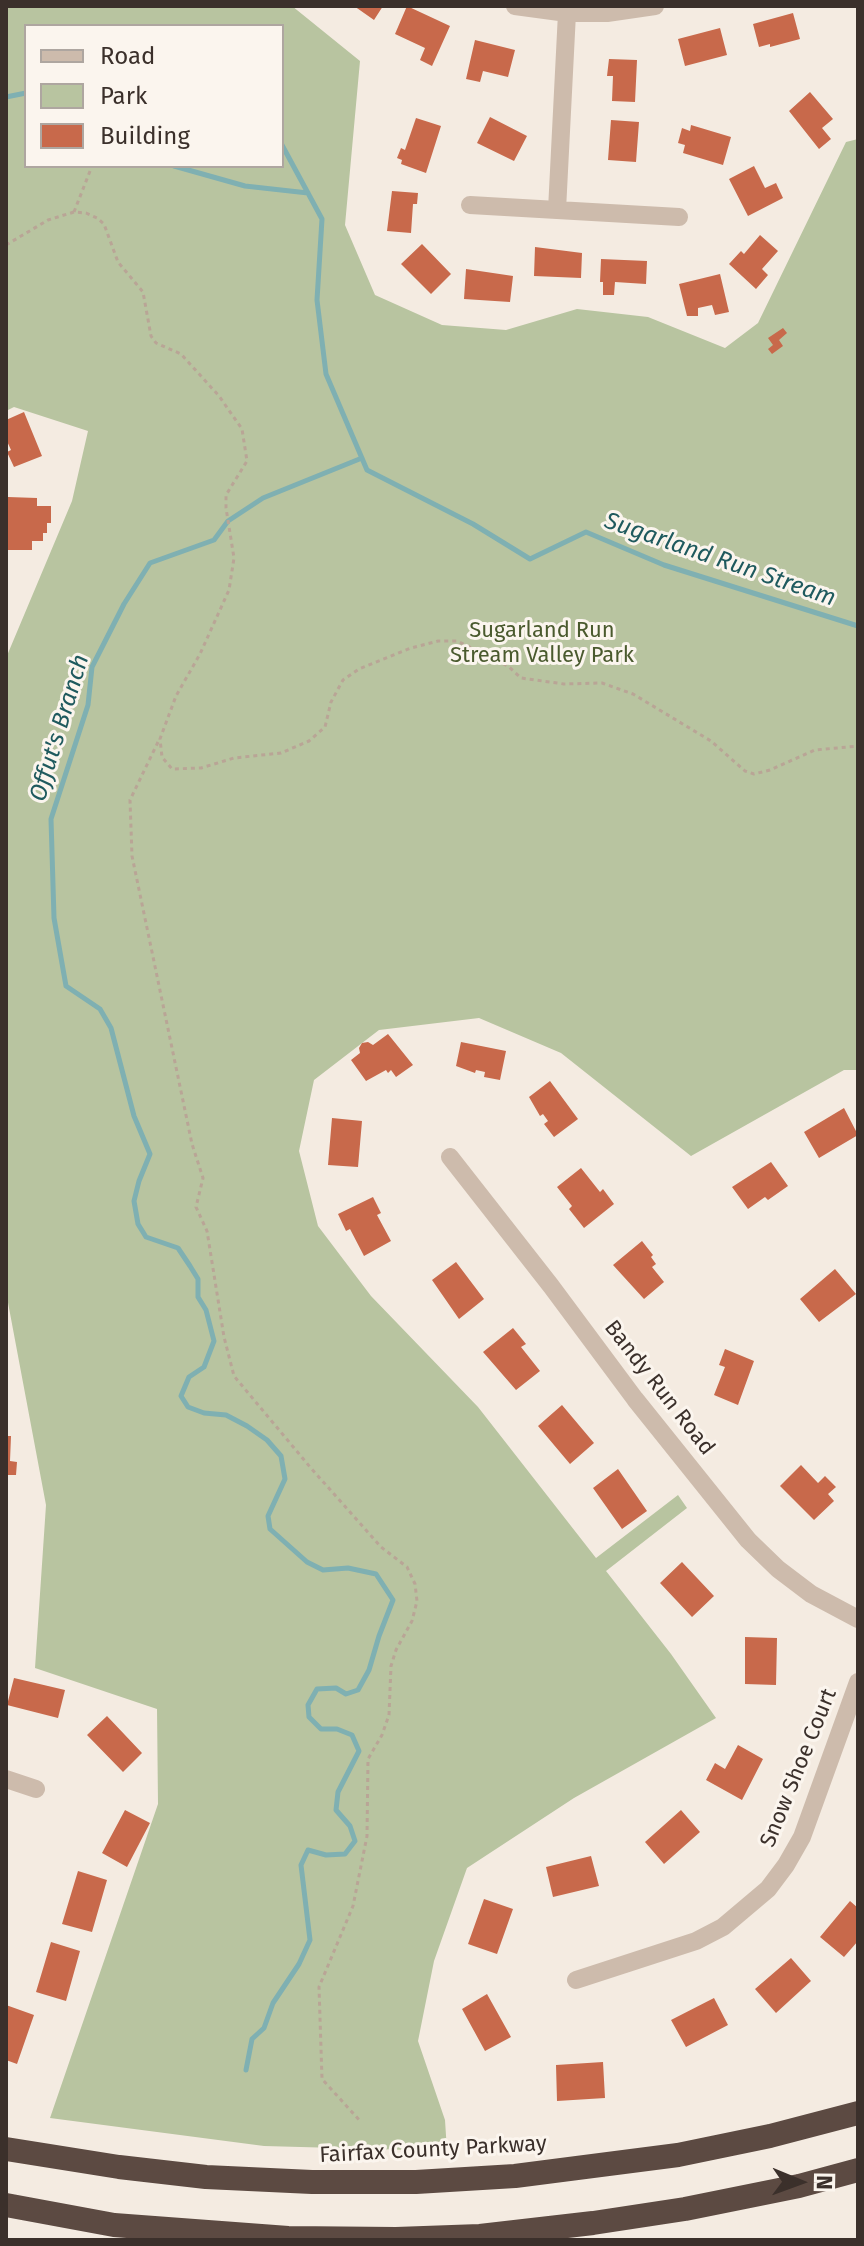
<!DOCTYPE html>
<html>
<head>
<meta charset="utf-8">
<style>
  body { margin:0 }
  #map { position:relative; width:864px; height:2246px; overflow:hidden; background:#f4ebe1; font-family:"Fira Sans",sans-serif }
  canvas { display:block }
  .frame { position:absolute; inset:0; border:8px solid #3b302b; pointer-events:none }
  .legend { position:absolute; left:24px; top:24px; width:260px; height:144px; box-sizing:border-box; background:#fbf5ee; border:2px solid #aea6a0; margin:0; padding:10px 14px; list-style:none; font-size:24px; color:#3b302b }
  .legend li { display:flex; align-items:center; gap:16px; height:40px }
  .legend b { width:40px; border:2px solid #aea6a0 }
  .north { position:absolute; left:760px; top:2142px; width:80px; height:80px; -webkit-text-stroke:6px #fbf5ee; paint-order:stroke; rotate:91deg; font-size:22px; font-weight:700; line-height:32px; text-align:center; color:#3b302b }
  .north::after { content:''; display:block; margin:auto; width:28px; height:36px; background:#3b302b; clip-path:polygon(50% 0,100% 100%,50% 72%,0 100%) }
</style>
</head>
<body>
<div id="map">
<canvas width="864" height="2246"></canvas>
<div class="frame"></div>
<ul class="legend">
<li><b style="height:10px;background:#cdbbac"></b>Road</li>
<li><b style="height:22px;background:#b8c4a0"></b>Park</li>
<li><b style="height:22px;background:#c8694b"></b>Building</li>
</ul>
<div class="north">N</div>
</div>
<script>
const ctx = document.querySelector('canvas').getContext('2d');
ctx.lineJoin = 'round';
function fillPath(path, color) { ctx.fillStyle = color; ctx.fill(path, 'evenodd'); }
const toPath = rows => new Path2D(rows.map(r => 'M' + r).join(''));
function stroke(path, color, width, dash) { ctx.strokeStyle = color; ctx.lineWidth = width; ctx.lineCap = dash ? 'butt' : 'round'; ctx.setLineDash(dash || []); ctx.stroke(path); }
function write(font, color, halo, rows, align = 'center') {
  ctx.font = font + ' "Fira Sans",sans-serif'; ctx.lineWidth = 6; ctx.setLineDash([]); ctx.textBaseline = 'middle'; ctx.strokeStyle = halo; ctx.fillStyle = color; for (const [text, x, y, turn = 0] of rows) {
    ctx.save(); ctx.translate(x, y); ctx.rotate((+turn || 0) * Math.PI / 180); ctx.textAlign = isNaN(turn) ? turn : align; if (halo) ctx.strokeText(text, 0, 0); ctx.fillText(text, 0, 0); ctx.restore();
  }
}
fillPath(toPath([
  [6,6,292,6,360,61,345,225,375,295,442,325,506,330,577,309,648,317,725,348,758,323,846,142,858,139,858,1070,844,1070,691,1156,561,1053,479,1018,379,1030,314,1080,299,1151,318,1226,371,1296,478,1407,596,1558,678,1495,687,1508,606,1571,671,1654,716,1718,574,1798,467,1868,434,1961,418,2041,445,2120,447,2151,264,2146,50,2118,158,1804,157,1709,35,1668,46,1505,6,1292,6,658,72,501,88,431,14,407,6,411],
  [26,26,282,26,282,166,26,166]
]), '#b8c4a0');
stroke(toPath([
  [6,97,26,93],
  [282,145,322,219,317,300,326,374,367,470,473,524,530,559,586,532,664,565,858,626],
  [174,166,245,186,308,193],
  [246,2070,252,2039,264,2028,273,2003,299,1964,310,1940,301,1865,308,1850,326,1855,345,1854,355,1841,350,1826,336,1810,338,1792,359,1751,352,1735,337,1729,321,1729,309,1717,308,1705,317,1689,336,1688,346,1694,358,1690,369,1670,379,1636,393,1600,376,1574,348,1568,323,1570,307,1562,270,1529,268,1516,285,1479,281,1456,267,1440,247,1426,226,1415,204,1413,188,1407,181,1396,189,1377,204,1367,214,1341,206,1310,198,1297,198,1279,190,1266,178,1248,146,1237,138,1224,134,1201,139,1181,150,1154,134,1116,111,1028,100,1009,66,986,54,918,51,819,88,705,92,667,124,604,150,563,214,540,228,521,263,498,362,458]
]), '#7fb0b2', 5);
fillPath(toPath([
  [354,6,383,6,374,20],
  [407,6,450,26,432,66,420,60,425,48,395,34],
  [793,13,800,39,770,47,770,44,759,47,753,24],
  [720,28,727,55,685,66,678,39],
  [475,40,515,50,508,77,483,71,480,82,466,79],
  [609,59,637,60,635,102,612,101,613,76,607,76],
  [810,92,833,119,822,128,831,139,819,149,789,111],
  [490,117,527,136,514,161,477,143],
  [416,118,441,126,426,173,401,164,402,160,397,158,401,148,405,150],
  [611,120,639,122,636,162,608,160],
  [691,125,731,137,723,165,683,153,685,145,678,143,682,128,690,131],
  [754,166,765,188,776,183,783,198,748,216,729,179],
  [392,191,418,193,417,204,413,204,411,233,387,231],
  [760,235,778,251,762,269,768,275,756,289,729,264,741,251,744,254],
  [422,244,451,274,431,294,401,264],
  [535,247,582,253,581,278,534,276],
  [601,259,647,261,646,284,615,282,614,295,603,295,603,282,600,282],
  [466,269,513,276,510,302,464,299],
  [720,274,729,312,715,315,712,305,698,308,698,316,687,316,679,284],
  [783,328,787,333,779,340,783,346,772,354,768,349,773,345,768,338],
  [24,412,42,456,14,467,7,452,11,450,6,439,6,420],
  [8,497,37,498,37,506,51,506,51,523,47,523,47,533,43,533,43,541,32,541,32,550,7,550],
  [388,1034,413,1065,396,1077,391,1070,388,1073,386,1070,366,1081,351,1060,360,1053,359,1048,362,1043,368,1042,373,1045],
  [461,1042,506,1051,500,1080,484,1077,485,1072,476,1070,475,1073,456,1066],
  [550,1081,578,1119,554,1137,544,1124,548,1121,543,1114,540,1116,529,1097],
  [844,1108,858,1135,819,1158,804,1132],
  [332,1118,362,1121,358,1167,328,1165],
  [771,1162,788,1186,768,1200,765,1197,748,1209,732,1187],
  [581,1168,600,1192,603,1189,614,1204,584,1228,569,1209,572,1206,557,1187],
  [373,1197,381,1213,377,1215,391,1241,364,1256,350,1229,346,1231,338,1214],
  [642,1241,653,1255,651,1257,656,1264,652,1267,664,1282,644,1299,613,1265],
  [456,1262,484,1299,459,1319,432,1280],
  [835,1269,856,1294,819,1322,800,1299],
  [513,1328,526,1344,521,1347,540,1371,516,1390,483,1352],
  [725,1349,754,1361,738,1405,714,1395,725,1367,719,1365],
  [562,1405,594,1443,570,1464,538,1426],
  [6,1436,11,1436,10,1461,17,1462,16,1475,6,1475],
  [801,1465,818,1483,825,1476,836,1487,828,1494,834,1501,814,1520,780,1486],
  [618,1469,647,1511,622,1529,593,1488],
  [682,1562,714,1596,692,1617,660,1583],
  [745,1637,777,1638,776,1685,745,1684],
  [14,1678,65,1690,58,1718,7,1705],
  [107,1716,142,1753,123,1772,87,1735],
  [738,1745,763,1759,742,1800,706,1780,715,1763,725,1769],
  [125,1810,150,1823,127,1867,102,1853],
  [681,1810,700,1832,664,1864,645,1842],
  [591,1856,599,1886,553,1897,546,1867],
  [78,1871,107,1880,92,1932,62,1924],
  [484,1899,513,1909,497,1954,468,1944],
  [850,1901,858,1908,858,1941,844,1957,820,1937],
  [51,1942,80,1951,66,2001,36,1992],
  [791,1958,811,1981,776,2013,755,1989],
  [487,1994,511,2037,485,2051,462,2009],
  [714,1998,728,2025,686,2047,671,2020],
  [6,2005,34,2015,17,2064,6,2060],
  [603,2062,605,2098,557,2101,556,2065]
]), '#c8694b');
stroke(toPath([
  [74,212,92,166],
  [6,245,48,220,74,212,86,213,97,218,104,224,118,262,143,292,151,336,156,343,181,354,219,396,242,429,247,461,226,495,226,508,234,558,229,590,200,654,176,696,160,739,162,757,172,769,201,768,234,758,281,753,309,741,325,727,331,702,343,680,359,669,411,648,438,641,457,641,508,666,521,678,564,684,602,683,633,694,711,741,745,771,754,774,770,770,815,750,858,746],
  [158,742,130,800,132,856,192,1144,203,1178,196,1207,207,1231,224,1337,234,1376,310,1467,381,1547,407,1567,415,1584,417,1601,412,1621,396,1650,391,1666,389,1715,382,1735,368,1759,367,1836,353,1906,319,1987,322,2079,361,2122]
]), '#b9a596', 3, [4, 4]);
stroke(toPath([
  [515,6,567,13,607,13,655,6],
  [470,205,679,217],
  [557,210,567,13],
  [450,1157,551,1286,635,1399,748,1540,778,1569,811,1594,858,1619],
  [6,1779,36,1789],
  [576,1980,696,1941,723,1927,768,1889,786,1865,802,1837,858,1682]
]), '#cdbbac', 18);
stroke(toPath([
  [6,2149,119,2167,206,2177,312,2182,416,2182,515,2176,678,2155,770,2136,858,2113],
  [6,2205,114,2225,288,2238,396,2239,480,2236,593,2223,685,2209,799,2186,858,2170]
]), '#5c4a42', 24);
write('22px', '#4a5a2e', '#fbf5ee', [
  ["Sugarland Run",542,631],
  ["Stream Valley Park",542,656]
]);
write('22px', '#3b302b', '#fbf5ee', [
  ["Bandy Run Road",659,1388,52],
  ["Snow Shoe Court",799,1768,-68],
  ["Fairfax County Parkway",433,2150,-3]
]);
write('italic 24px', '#1f5a5e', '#fbf5ee', [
  ["Sugarland Run Stream",720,560,19],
  ["Offut's Branch",60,728,-73]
]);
</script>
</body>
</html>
